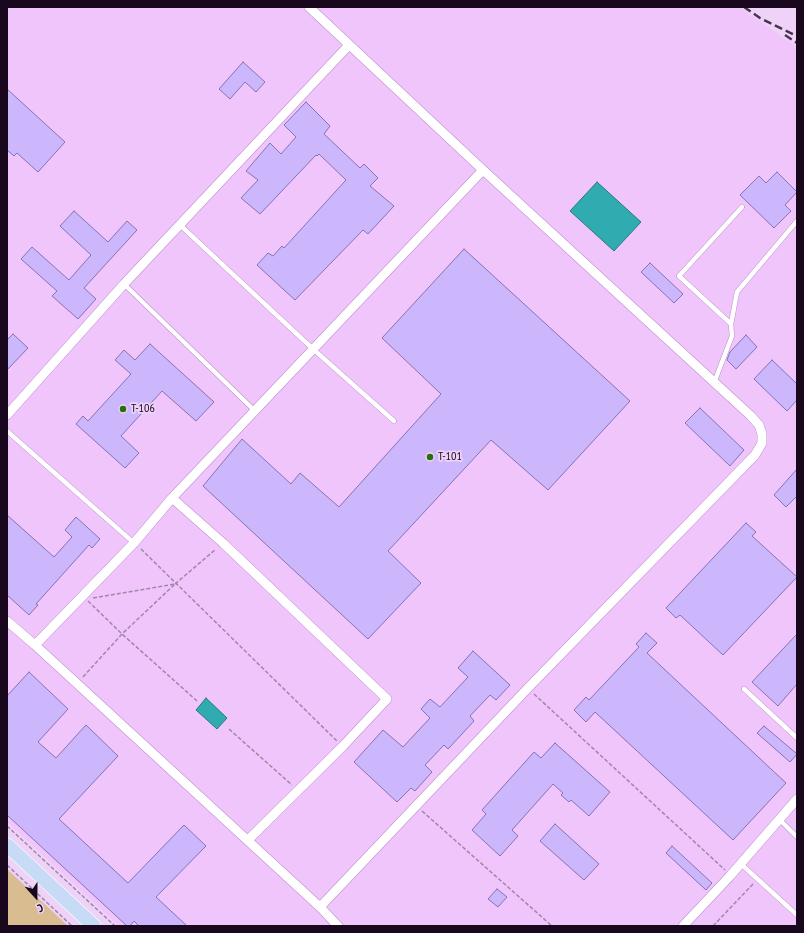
<!DOCTYPE html>
<html>
<head>
<meta charset="utf-8">
<style>
  body { margin:0 }
  #map { position:relative; width:804px; height:933px; overflow:hidden; background:#efd2f8; font-family:"PT Sans Narrow",sans-serif }
  canvas { display:block }
  .frame { position:absolute; inset:0; border:8px solid #18071d; pointer-events:none }
  .north { position:absolute; left:16px; top:877px; width:40px; height:40px; -webkit-text-stroke:3px #efd2f8; paint-order:stroke; rotate:159deg; font-size:11px; font-weight:700; line-height:16px; text-align:center; color:#18071d }
  .north::after { content:''; display:block; margin:auto; width:14px; height:18px; background:#18071d; clip-path:polygon(50% 0,100% 100%,50% 72%,0 100%) }
</style>
</head>
<body>
<div id="map">
<canvas width="804" height="933"></canvas>
<div class="frame"></div>
<div class="north">С</div>
</div>
<script>
const ctx = document.querySelector('canvas').getContext('2d');
ctx.lineJoin = 'round';
function fillPath(path, color) { ctx.fillStyle = color; ctx.fill(path, 'evenodd'); }
const toPath = rows => new Path2D(rows.map(r => 'M' + r).join(''));
function stroke(path, color, width, dash) { ctx.strokeStyle = color; ctx.lineWidth = width; ctx.lineCap = dash ? 'butt' : 'round'; ctx.setLineDash(dash || []); ctx.stroke(path); }
function write(font, color, halo, rows, align = 'center') {
  ctx.font = font + ' "PT Sans Narrow",sans-serif'; ctx.lineWidth = 3.5; ctx.setLineDash([]); ctx.textBaseline = 'middle'; ctx.strokeStyle = halo; ctx.fillStyle = color; for (const [text, x, y, turn = 0] of rows) {
    ctx.save(); ctx.translate(x, y); ctx.rotate((+turn || 0) * Math.PI / 180); ctx.textAlign = isNaN(turn) ? turn : align; if (halo) ctx.strokeText(text, 0, 0); ctx.fillText(text, 0, 0); ctx.restore();
  }
}
fillPath(toPath([
  [7,7,739,7,797,47,797,926,119,926,7,822]
]), '#f0c5fc');
fillPath(toPath([
  [7,869,68,926,7,926]
]), '#d9bc8f');
const water = toPath([
  [597,182,641,222,614,251,570,211,597,182],
  [206,698,227,718,217,729,196,710,206,698]
]);
fillPath(water, '#30abb0');
stroke(water, '#297a84', 1);
const building = toPath([
  [243,62,265,82,256,92,245,82,230,99,219,89,243,62],
  [7,89,65,142,38,172,17,153,14,156,7,150,7,89],
  [306,102,330,126,324,134,360,168,364,164,378,178,370,186,394,206,368,234,363,230,295,300,257,265,268,253,273,256,282,246,284,248,346,180,319,154,317,156,316,155,260,214,241,198,258,180,246,171,270,143,281,154,296,137,284,125,306,102],
  [777,172,797,192,785,205,791,211,774,228,740,195,759,176,766,183,777,172],
  [74,211,108,242,127,221,137,230,84,288,96,299,78,319,52,296,57,291,21,259,32,247,69,280,91,255,60,226,74,211],
  [464,249,630,401,548,490,491,440,388,551,421,583,368,639,203,486,242,439,291,484,300,473,339,507,441,394,382,338,464,249],
  [650,263,683,294,674,303,641,272,650,263],
  [13,334,28,348,7,370,7,340,13,334],
  [746,335,757,347,736,369,727,360,730,352,746,335],
  [150,344,214,402,196,421,162,391,121,436,139,453,125,468,76,424,83,416,88,421,131,374,115,360,124,350,135,360,150,344],
  [772,360,797,384,797,400,787,411,754,379,772,360],
  [700,408,744,450,730,466,685,423,700,408],
  [797,469,797,496,786,507,774,495,797,469],
  [7,515,54,557,72,537,65,530,76,517,100,539,92,548,89,545,36,604,38,605,29,615,7,595,7,515],
  [746,523,756,532,752,536,797,577,723,655,680,615,676,618,666,608,746,523],
  [646,633,657,643,647,653,786,783,733,840,595,712,586,722,574,710,586,697,589,700,639,647,636,644,646,633],
  [797,634,797,684,778,706,752,682,797,634],
  [473,651,510,685,496,700,490,695,470,716,474,721,448,749,444,745,425,765,432,772,415,791,411,788,397,802,354,762,383,730,403,747,430,718,421,709,430,699,440,707,468,677,458,668,473,651],
  [29,672,68,709,38,742,56,758,86,725,118,756,59,819,128,883,184,825,206,846,156,897,187,926,139,926,134,921,130,926,127,926,7,815,7,696,29,672],
  [764,726,797,754,790,762,757,733,764,726],
  [555,743,610,792,589,816,571,800,569,802,561,795,563,793,553,784,512,830,518,836,500,856,472,830,486,814,482,810,534,752,541,758,555,743],
  [555,824,599,864,584,880,540,841,555,824],
  [672,846,712,883,706,890,666,853,672,846],
  [497,889,507,897,498,907,488,899,497,889]
]);
fillPath(building, '#ccb6fc');
stroke(building, '#8872b3', 1);
const lane = toPath([
  [180,225,313,349,394,421],
  [124,284,255,411],
  [731,324,737,292,797,221],
  [714,383,732,336,731,324,679,276,742,207],
  [7,431,134,543],
  [744,689,797,738],
  [780,820,797,837],
  [741,864,797,915]
]);
const street = toPath([
  [7,415,124,284,349,45],
  [172,498,223,543,387,699,343,746,248,840],
  [7,621,35,645,320,907,528,688,755,455,762,443,762,434,759,425,751,416,483,170,309,7],
  [35,645,134,543,172,498,483,170],
  [320,907,338,926],
  [683,926,730,876,797,799]
]);
const primary = toPath([
  [7,845,94,926]
]);
stroke(lane, '#be8fcb', 5.5);
stroke(street, '#be8fcb', 10);
stroke(primary, '#fff', 15);
stroke(toPath([
  [141,549,337,741],
  [175,584,216,549],
  [88,601,122,634,197,701],
  [83,677,122,634,175,584,93,598],
  [534,694,725,870],
  [229,729,292,785],
  [422,811,552,926],
  [7,826,115,926],
  [7,865,72,926],
  [713,926,753,884]
]), '#a087a7', 1.5, [4, 2]);
stroke(lane, '#fff', 4.5);
stroke(street, '#fff', 9);
stroke(primary, '#c7daf6', 14);
stroke(toPath([
  [744,7,760,18,797,36],
  [785,35,797,43]
]), '#48344e', 2.5, [8, 4]);
for (const [x, y, r, color] of [
  [123,409,4,"#296e08"],
  [430,457,4,"#296e08"]
]) { const dot = new Path2D(); dot.arc(x, y, r, 0, 2 * Math.PI); ctx.fillStyle = color; ctx.fill(dot); stroke(dot, '#efd2f8', 1.5); }
write('12px', '#18071d', '#efd2f8', [
  ["Т-106",131,409],
  ["Т-101",438,457]
], 'left');
</script>
</body>
</html>
